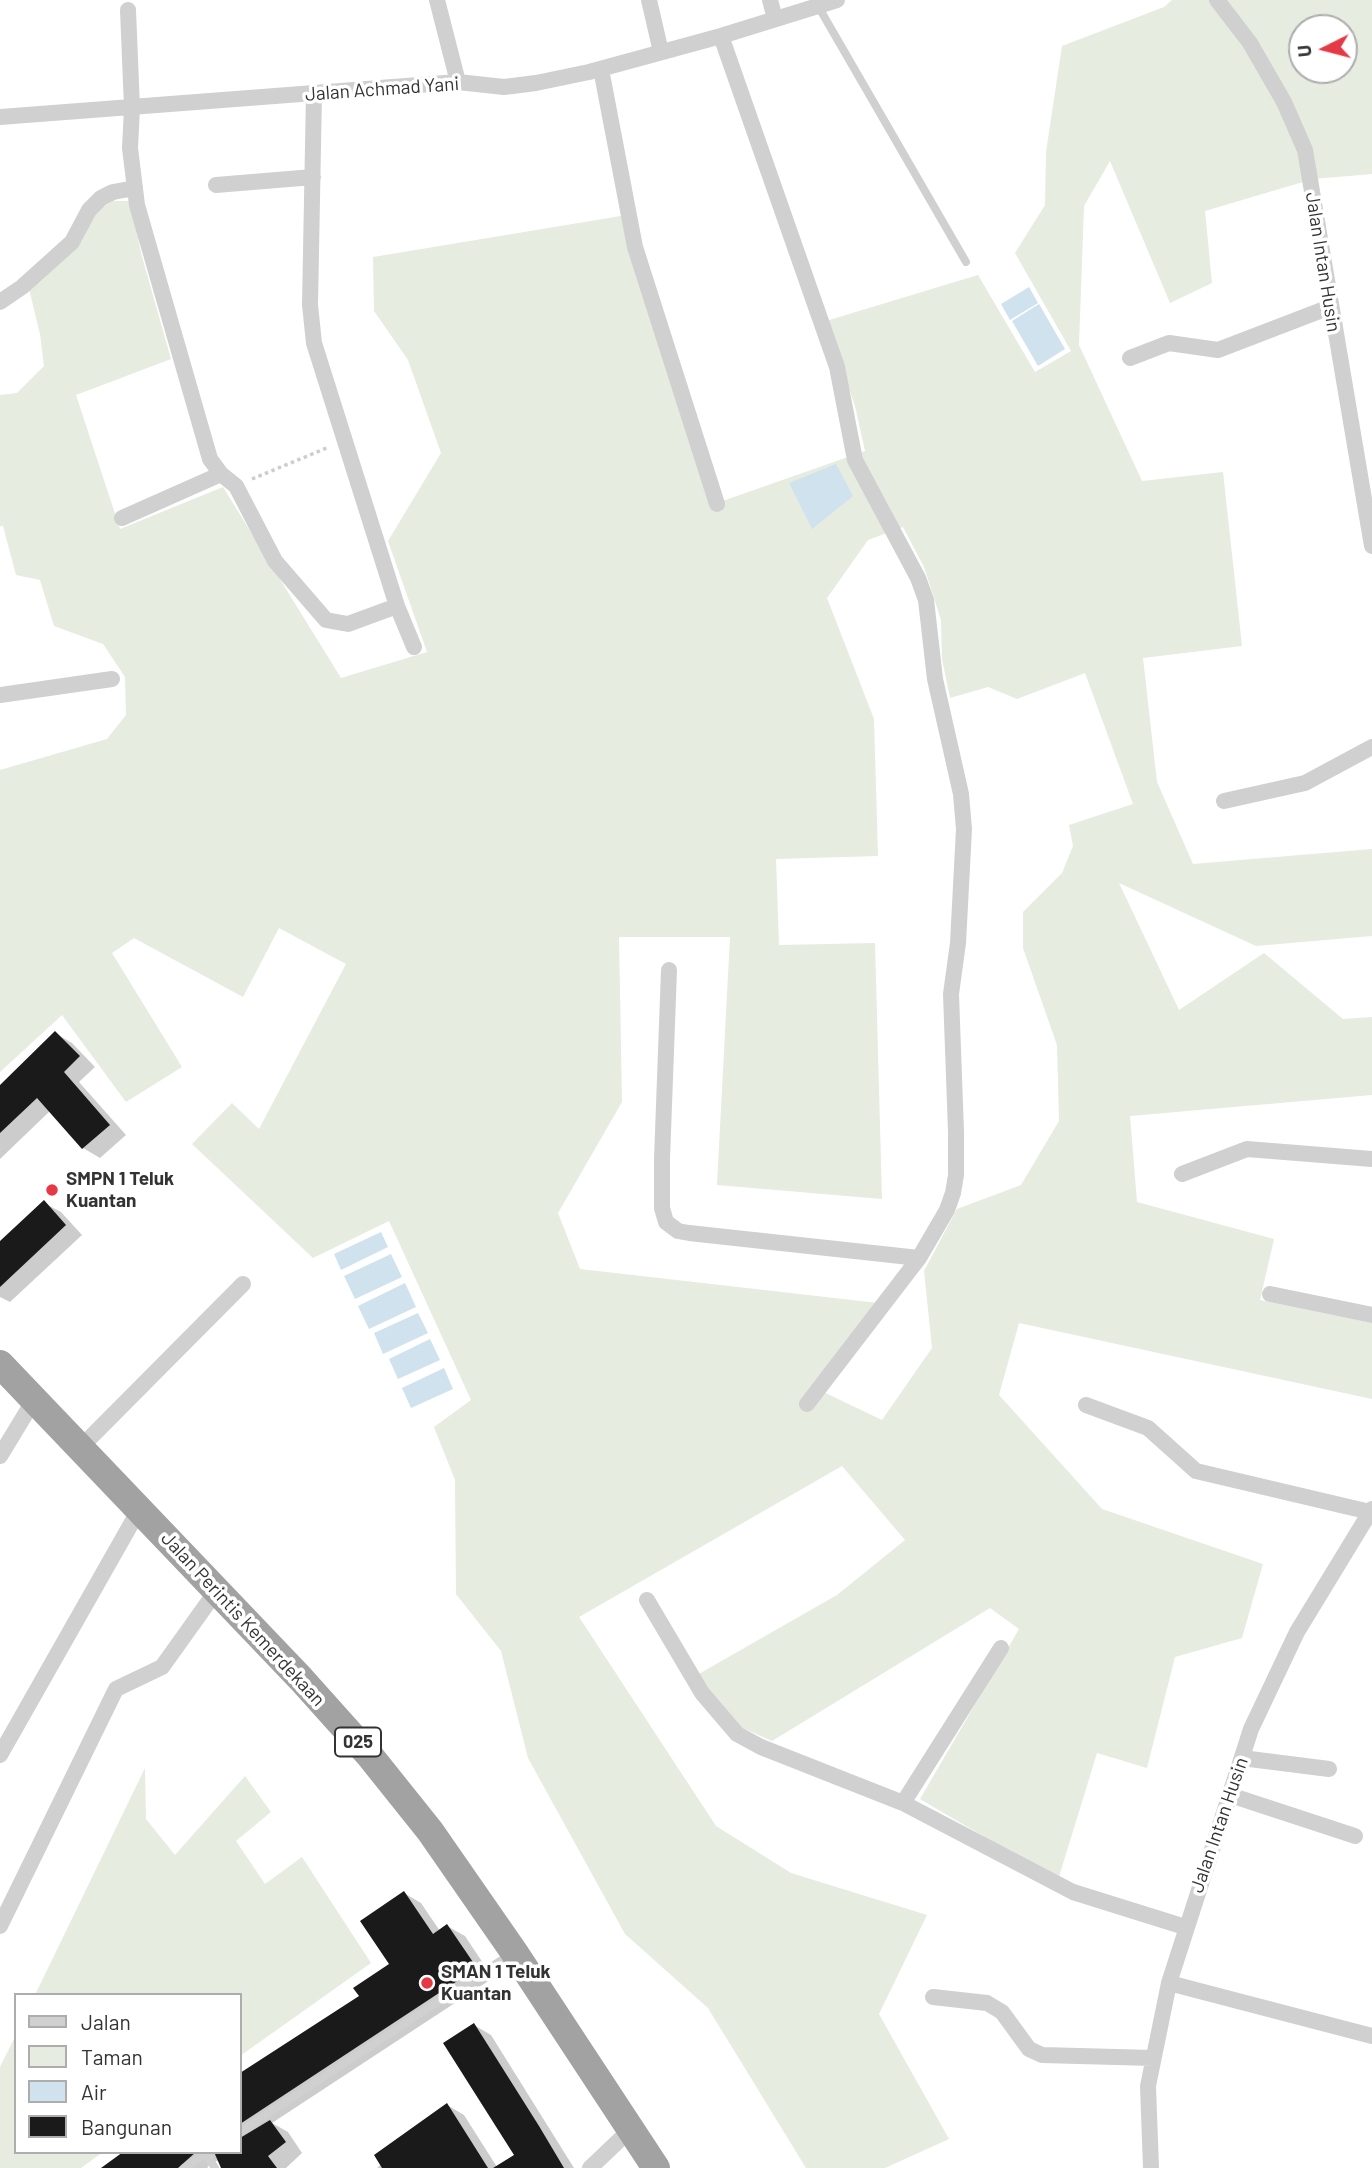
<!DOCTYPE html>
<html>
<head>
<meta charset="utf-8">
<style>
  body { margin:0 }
  #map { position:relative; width:1372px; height:2168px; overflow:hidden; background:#fff; font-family:Barlow,sans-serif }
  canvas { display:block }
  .legend { position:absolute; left:14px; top:1993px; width:228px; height:161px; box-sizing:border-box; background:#fff; border:2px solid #adadad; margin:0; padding:9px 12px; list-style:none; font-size:21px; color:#333 }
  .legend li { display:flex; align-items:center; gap:14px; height:35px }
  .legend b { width:35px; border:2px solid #adadad }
  .north { position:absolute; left:1288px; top:14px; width:70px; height:70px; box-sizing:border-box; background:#fff; border:2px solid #adadad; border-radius:50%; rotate:264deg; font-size:19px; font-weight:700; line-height:28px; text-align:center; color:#333 }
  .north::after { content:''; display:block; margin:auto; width:24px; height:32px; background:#e63946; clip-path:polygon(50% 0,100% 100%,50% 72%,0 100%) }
</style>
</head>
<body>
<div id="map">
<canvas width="1372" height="2168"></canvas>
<ul class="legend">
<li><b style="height:9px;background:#d0d0d0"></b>Jalan</li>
<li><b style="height:19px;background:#e6ecdf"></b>Taman</li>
<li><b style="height:19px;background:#cfe2ee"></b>Air</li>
<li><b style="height:19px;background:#1a1a1a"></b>Bangunan</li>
</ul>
<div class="north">U</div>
</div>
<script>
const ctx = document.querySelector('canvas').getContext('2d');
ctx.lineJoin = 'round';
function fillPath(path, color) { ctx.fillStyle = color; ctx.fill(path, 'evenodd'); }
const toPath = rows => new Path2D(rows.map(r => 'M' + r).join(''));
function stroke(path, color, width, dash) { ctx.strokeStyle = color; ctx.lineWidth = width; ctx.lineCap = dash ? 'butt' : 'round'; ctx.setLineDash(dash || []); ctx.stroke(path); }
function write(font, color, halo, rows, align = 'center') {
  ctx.font = font + ' Barlow,sans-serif'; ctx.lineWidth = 7; ctx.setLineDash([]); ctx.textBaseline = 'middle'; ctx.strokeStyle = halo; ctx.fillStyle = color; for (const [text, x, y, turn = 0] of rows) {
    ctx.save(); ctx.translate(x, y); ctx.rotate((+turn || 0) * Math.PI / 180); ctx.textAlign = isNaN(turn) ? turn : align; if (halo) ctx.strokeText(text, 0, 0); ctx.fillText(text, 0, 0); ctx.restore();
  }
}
fillPath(toPath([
  [1172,0,1372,0,1372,174,1313,179,1205,211,1212,283,1170,303,1110,161,1084,206,1079,345,1142,481,1223,472,1242,646,1143,658,1157,782,1193,864,1372,849,1372,936,1256,946,1119,883,1179,1010,1264,953,1343,1019,1372,1017,1372,1095,1130,1116,1137,1202,1274,1239,1260,1300,1372,1323,1372,1399,1019,1323,999,1395,1102,1509,1263,1564,1242,1638,1175,1657,1147,1768,1097,1753,1058,1880,920,1799,1019,1629,990,1608,772,1741,738,1726,697,1675,837,1595,905,1540,842,1466,579,1617,716,1826,791,1873,927,1915,879,2014,949,2139,885,2168,806,2168,708,2008,625,1934,528,1758,501,1651,456,1594,455,1480,434,1427,471,1400,389,1221,313,1258,192,1144,232,1103,259,1129,346,964,279,928,243,997,134,938,112,953,182,1067,126,1102,62,1015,0,1072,0,770,107,739,126,715,125,677,103,644,54,626,40,580,16,575,3,526,0,526,0,395,17,393,44,366,40,334,29,289,82,241,93,213,113,201,131,201,141,253,171,359,76,395,120,529,223,487,341,678,427,652,388,541,441,453,408,360,374,311,373,257,633,214,717,503,865,451,855,406,826,321,978,275,1035,372,1071,351,1015,253,1045,205,1046,152,1062,46,1164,7],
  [1302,28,1344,28,1344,70,1302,70],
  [903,527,924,567,941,620,942,659,950,698,988,687,1017,699,1085,673,1133,804,1069,825,1073,846,1062,873,1023,912,1023,948,1057,1045,1059,1121,1021,1185,957,1209,924,1271,932,1348,882,1420,813,1387,878,1303,580,1269,558,1213,622,1102,619,937,730,937,717,1185,882,1199,875,943,779,945,776,859,878,856,874,719,827,598,868,540],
  [145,1768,146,1819,175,1855,245,1776,271,1812,236,1841,265,1884,302,1857,371,1963,240,2056,240,1995,35,1995],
  [16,2035,16,2152,103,2152,81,2168,0,2168,0,2067]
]), '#e6ecdf');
fillPath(toPath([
  [1029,287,1038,303,1010,320,1001,304],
  [1039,304,1065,349,1038,366,1012,321],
  [836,464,853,496,812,529,789,483],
  [381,1232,388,1247,341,1270,334,1254],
  [391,1254,402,1277,355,1299,344,1276],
  [405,1283,416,1307,369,1329,358,1306],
  [418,1313,428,1333,383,1354,374,1333],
  [430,1339,440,1360,398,1379,389,1359],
  [444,1368,453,1389,411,1408,402,1388]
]), '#cfe2ee');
fillPath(toPath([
  [55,1033,72,1043,95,1067,79,1082,126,1135,100,1158,83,1148,50,1111,0,1159,0,1087],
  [44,1203,61,1212,82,1235,10,1302,0,1297,0,1244],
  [404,1893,421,1903,440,1931,447,1926,465,1936,493,1978,272,2123,288,2132,302,2153,286,2168,223,2168,220,2159,207,2167,209,2168,104,2168,126,2152,240,2152,240,2076,361,1997,391,1964],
  [474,2025,491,2035,574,2168,377,2168,447,2105,464,2115,497,2167,517,2156]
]), '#0003');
fillPath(toPath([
  [55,1031,80,1056,64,1072,110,1125,82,1149,37,1098,0,1133,0,1085],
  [44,1200,66,1225,0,1287,0,1241],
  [404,1891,433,1934,447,1924,477,1968,240,2124,240,2073,359,1996,353,1988,389,1964,360,1921],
  [474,2023,539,2126,564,2168,493,2168,514,2155,443,2043],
  [447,2103,488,2168,382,2168,374,2155],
  [270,2120,286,2142,268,2156,277,2168,221,2168,214,2152,240,2152,240,2138],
  [123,2152,196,2152,178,2168,101,2168]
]), '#1a1a1a');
stroke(toPath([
  [252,479,329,447]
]), '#cdcdcd', 3.5, [3.5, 3.5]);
stroke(toPath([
  [818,6,966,262],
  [240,2132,509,1955],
  [206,2154,215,2168],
  [184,2168,208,2152]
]), '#d0d0d0', 8);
stroke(toPath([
  [437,0,458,82],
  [649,0,661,52],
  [770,0,775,19],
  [1217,0,1250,43,1284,102,1305,150,1372,546],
  [128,10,132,108,130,148,137,205,210,459,221,474,236,486,275,561,326,620,348,624,397,606],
  [721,36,837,367,855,460,918,578,926,600,935,679,961,794,964,829,958,943,951,994,956,1132,956,1175,953,1193,947,1210,919,1258,807,1404],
  [601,69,635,247,717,504],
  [314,93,310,305,314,343,397,606,414,647],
  [0,117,458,82,504,87,536,83,589,72,721,36,837,0],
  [216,185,313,177],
  [0,302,22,287,72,242,89,210,101,198,113,192,135,188],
  [1130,358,1169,343,1218,350,1330,307],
  [122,518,221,474],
  [0,695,112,679],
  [1224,801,1305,783,1372,747],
  [669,970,662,1159,662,1208,666,1222,678,1231,689,1233,919,1258],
  [1182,1174,1247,1149,1372,1159],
  [1270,1294,1372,1315],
  [1086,1405,1148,1428,1196,1471,1370,1512],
  [79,1449,243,1284],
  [0,1456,34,1400],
  [647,1600,702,1693,737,1734,761,1747,903,1803,1073,1892,1185,1927],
  [0,1755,139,1510],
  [1242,1758,1329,1769],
  [1230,1795,1355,1836],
  [903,1803,1001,1648],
  [0,1926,116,1689,162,1667,217,1590],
  [1169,1983,1372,2036],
  [933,1997,987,2003,1002,2012,1029,2049,1042,2055,1153,2058],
  [590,2168,631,2129],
  [1151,2168,1148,2086,1169,1983,1251,1729,1297,1632,1372,1509]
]), '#d0d0d0', 16);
stroke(toPath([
  [0,1364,301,1679,370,1756,430,1831,514,1952,656,2168]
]), '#a2a2a2', 28);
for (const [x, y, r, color] of [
  [52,1190,7,"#e63946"],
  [427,1983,7,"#e63946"]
]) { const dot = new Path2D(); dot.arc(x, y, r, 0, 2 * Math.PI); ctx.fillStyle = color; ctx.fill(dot); stroke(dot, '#fff', 2.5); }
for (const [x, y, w] of [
  [358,1742,46]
]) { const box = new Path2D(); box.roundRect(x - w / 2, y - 14.5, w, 29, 5); ctx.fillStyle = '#fff'; ctx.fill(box); stroke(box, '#333', 2); }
write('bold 18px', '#333', null, [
  ["025",358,1742]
]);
write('19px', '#333', '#fff', [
  ["Jalan Achmad Yani",382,89,-4],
  ["Jalan Intan Husin",1323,262,81],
  ["Jalan Perintis Kemerdekaan",243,1619,47],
  ["Jalan Intan Husin",1219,1825,-71]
]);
write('bold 19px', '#333', '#fff', [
  ["SMPN 1 Teluk",66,1179],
  ["Kuantan",66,1201],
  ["SMAN 1 Teluk",441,1972],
  ["Kuantan",441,1994]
], 'left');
</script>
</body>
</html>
